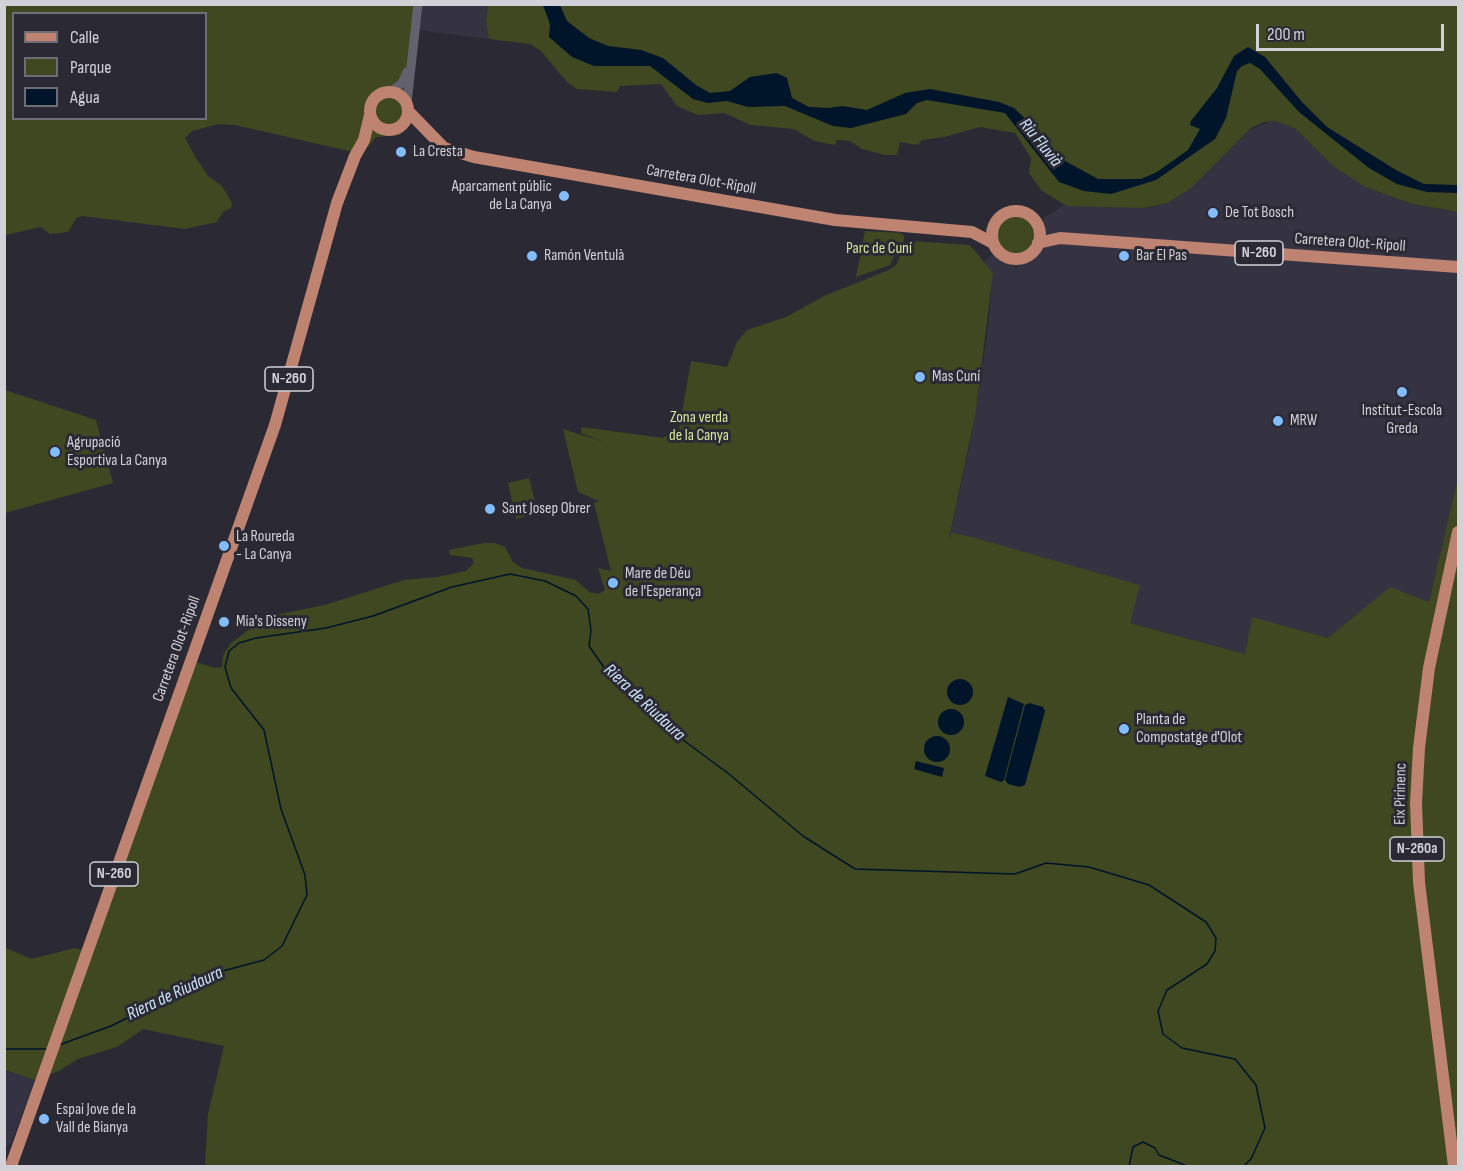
<!DOCTYPE html>
<html>
<head>
<meta charset="utf-8">
<style>
  body { margin:0 }
  #map { position:relative; width:1463px; height:1171px; overflow:hidden; background:#2b2a34; font-family:"Sofia Sans Condensed",sans-serif }
  canvas { display:block }
  .frame { position:absolute; inset:0; border:6px solid #d2d1d8; pointer-events:none }
  .legend { position:absolute; left:12px; top:12px; width:195px; height:108px; box-sizing:border-box; background:#2b2a34; border:2px solid #6e6d76; margin:0; padding:8px 10px; list-style:none; font-size:18px; color:#d2d1d8 }
  .legend li { display:flex; align-items:center; gap:12px; height:30px }
  .legend b { width:30px; border:2px solid #6e6d76 }
  .scale { position:absolute; left:1256px; top:24px; width:188px; height:27px; box-sizing:border-box; border:3px solid #d2d1d8; border-top:0; padding-left:8px; font-size:18px; line-height:21px; white-space:nowrap; color:#d2d1d8; -webkit-text-stroke:4px #2b2a34; paint-order:stroke }
</style>
</head>
<body>
<div id="map">
<canvas width="1463" height="1171"></canvas>
<div class="frame"></div>
<ul class="legend">
<li><b style="height:8px;background:#bf8372"></b>Calle</li>
<li><b style="height:16px;background:#3f4820"></b>Parque</li>
<li><b style="height:16px;background:#00142a"></b>Agua</li>
</ul>
<div class="scale">200 m</div>
</div>
<script>
const ctx = document.querySelector('canvas').getContext('2d');
ctx.lineJoin = 'round';
function fillPath(path, color) { ctx.fillStyle = color; ctx.fill(path, 'evenodd'); }
const toPath = rows => new Path2D(rows.map(r => 'M' + r).join(''));
function stroke(path, color, width, dash) { ctx.strokeStyle = color; ctx.lineWidth = width; ctx.lineCap = dash ? 'butt' : 'round'; ctx.setLineDash(dash || []); ctx.stroke(path); }
function write(font, color, halo, rows, align = 'center') {
  ctx.font = font + ' "Sofia Sans Condensed",sans-serif'; ctx.lineWidth = 6; ctx.setLineDash([]); ctx.textBaseline = 'middle'; ctx.strokeStyle = halo; ctx.fillStyle = color; for (const [text, x, y, turn = 0] of rows) {
    ctx.save(); ctx.translate(x, y); ctx.rotate((+turn || 0) * Math.PI / 180); ctx.textAlign = isNaN(turn) ? turn : align; if (halo) ctx.strokeText(text, 0, 0); ctx.fillText(text, 0, 0); ctx.restore();
  }
}
fillPath(toPath([
  [421,5,488,5,486,20,489,39,418,30],
  [1272,121,1284,123,1296,129,1333,166,1365,187,1412,204,1458,212,1458,478,1429,603,1390,588,1328,638,1252,618,1245,654,957,575,946,553,970,445,988,330,993,273,982,263,1014,236,1064,205,1143,208,1158,206,1181,196,1250,130],
  [4,1070,35,1080,11,1144,6,1146]
]), '#353242');
fillPath(toPath([
  [488,4,1458,5,1458,212,1412,204,1365,187,1333,166,1296,129,1276,121,1264,122,1251,128,1190,189,1168,203,1143,208,1067,206,1042,191,1029,173,1031,158,1015,133,980,127,944,137,922,140,918,145,900,142,897,155,885,155,862,149,850,141,837,140,835,145,814,141,794,129,751,125,724,113,698,115,677,106,661,84,620,86,617,92,577,89,567,82,541,51,530,44,489,39,486,20],
  [4,5,421,5,410,97,412,122,400,135,376,137,362,154,235,125,218,124,192,131,185,138,194,155,208,176,222,186,232,203,231,208,223,212,217,222,185,229,82,216,76,218,69,231,62,233,50,234,41,227,5,235],
  [14,14,206,14,206,118,14,118],
  '996 235a19 19 0 1 1 38 0a19 19 0 1 1-38 0Z',
  [865,231,901,233,904,236,903,250,896,252,890,265,856,277],
  [911,241,970,245,993,273,975,416,949,539,952,533,972,537,1140,585,1130,623,1245,654,1252,617,1328,638,1390,587,1429,602,1458,478,1458,1166,205,1166,208,1114,224,1046,143,1029,117,1047,78,1059,59,1071,35,1080,5,1070,4,947,31,959,75,948,82,950,186,659,215,668,222,667,223,655,231,643,251,628,275,615,325,605,404,580,437,577,466,571,474,563,472,558,450,555,449,550,484,543,495,543,505,547,513,562,522,568,576,580,589,592,598,594,605,590,598,568,611,571,594,503,599,501,578,492,563,429,604,442,581,433,582,427,663,438,679,429,691,361,727,367,737,342,747,330,786,317,824,296,889,270,897,264,900,255,907,253,908,244],
  [5,390,96,420,113,483,5,513],
  [529,478,538,513,516,519,508,483]
]), '#3f4820');
fillPath(toPath([
  [543,5,560,5,567,21,589,38,608,46,641,50,663,58,696,85,710,93,730,91,750,77,777,73,787,78,792,98,809,107,828,108,843,106,867,110,905,93,930,89,999,102,1014,108,1035,128,1056,156,1098,179,1141,179,1157,172,1188,150,1200,129,1190,125,1191,121,1217,88,1234,56,1248,47,1265,57,1302,102,1327,127,1396,170,1424,184,1458,185,1458,193,1427,192,1397,184,1369,168,1299,112,1260,69,1250,63,1242,66,1237,71,1226,118,1215,139,1156,180,1111,194,1084,191,1059,182,1005,113,927,100,917,103,906,114,851,128,833,126,785,106,748,107,727,101,708,103,693,99,650,66,594,66,572,57,549,37,550,24],
  '947 692a13 13 0 1 1 26 0a13 13 0 1 1-26 0Z',
  [1008,697,1024,704,1004,780,1001,782,985,776],
  [1029,703,1043,707,1045,711,1025,785,1020,787,1008,784,1005,780,1025,705],
  '938 722a13 13 0 1 1 26 0a13 13 0 1 1-26 0Z',
  '924 749a13 13 0 1 1 26 0a13 13 0 1 1-26 0Z',
  [916,761,944,768,942,777,914,769]
]), '#00142a');
stroke(toPath([
  [59,1045,111,1026,219,972,264,960,282,946,307,895,305,875,281,809,264,730,231,688,225,667,229,651,239,643,256,638,326,628,373,616,452,587,510,574,545,581,576,596,588,609,591,631,589,646,610,676,671,731,729,774,803,836,855,869,1015,874,1046,863,1089,867,1149,885,1206,922,1216,938,1215,951,1207,964,1167,990,1158,1011,1163,1034,1182,1048,1235,1059,1256,1085,1265,1128,1251,1159,1244,1166],
  [4,1049,46,1049],
  [1129,1166,1133,1147,1143,1142,1155,1148,1159,1155,1187,1166]
]), '#00142a', 1.5);
stroke(toPath([
  [391,92,402,83,407,72],
  [407,103,418,4]
]), '#63616d', 9);
stroke(toPath([
  '370 111a19 19 0 1 1 38 0a19 19 0 1 1-38 0Z',
  [409,112,444,148,474,157,835,220,972,232,993,243],
  '992 235a24 24 0 1 1 48 0a24 24 0 1 1-48 0Z',
  [1038,243,1060,238,1458,267],
  [11,1166,275,425,337,203,355,156,364,140,370,115],
  [1454,1166,1419,882,1416,803,1419,748,1429,668,1458,532]
]), '#bf8372', 12);
for (const [x, y, r, color] of [
  [401,152,6,"#82bcfa"],
  [564,196,6,"#82bcfa"],
  [1213,213,6,"#82bcfa"],
  [532,256,6,"#82bcfa"],
  [1124,256,6,"#82bcfa"],
  [920,377,6,"#82bcfa"],
  [1402,392,6,"#82bcfa"],
  [1278,421,6,"#82bcfa"],
  [55,452,6,"#82bcfa"],
  [490,509,6,"#82bcfa"],
  [224,546,6,"#82bcfa"],
  [613,583,6,"#82bcfa"],
  [224,622,6,"#82bcfa"],
  [1124,729,6,"#82bcfa"],
  [44,1119,6,"#82bcfa"]
]) { const dot = new Path2D(); dot.arc(x, y, r, 0, 2 * Math.PI); ctx.fillStyle = color; ctx.fill(dot); stroke(dot, '#2b2a34', 2); }
for (const [x, y, w] of [
  [1259,253,48],
  [289,379,48],
  [1417,849,54],
  [114,874,48]
]) { const box = new Path2D(); box.roundRect(x - w / 2, y - 12, w, 24, 4.5); ctx.fillStyle = '#2b2a34'; ctx.fill(box); stroke(box, '#d2d1d8', 1.5); }
write('bold 15px', '#d2d1d8', null, [
  ["N-260",1259,253],
  ["N-260",289,379],
  ["N-260a",1417,849],
  ["N-260",114,874]
]);
write('16px', '#d2d1d8', '#2b2a34', [
  ["La Cresta",413,152],
  ["Aparcament públic",552,187,"right"],
  ["de La Canya",552,205,"right"],
  ["De Tot Bosch",1225,213],
  ["Ramón Ventulà",544,256],
  ["Bar El Pas",1136,256],
  ["Mas Cuní",932,377],
  ["Institut-Escola",1402,411,"center"],
  ["Greda",1402,429,"center"],
  ["MRW",1290,421],
  ["Agrupació",67,443],
  ["Esportiva La Canya",67,461],
  ["Sant Josep Obrer",502,509],
  ["La Roureda",236,537],
  ["- La Canya",236,555],
  ["Mare de Déu",625,574],
  ["de l'Esperança",625,592],
  ["Mia's Disseny",236,622],
  ["Planta de",1136,720],
  ["Compostatge d'Olot",1136,738],
  ["Espai Jove de la",56,1110],
  ["Vall de Bianya",56,1128]
], 'left');
write('16px', '#d2d1d8', '#2b2a34', [
  ["Carretera Olot-Ripoll",701,180,10],
  ["Carretera Olot-Ripoll",1350,243,4],
  ["Carretera Olot-Ripoll",177,649,-70],
  ["Eix Pirinenc",1401,794,-89]
]);
write('16px', '#d3e79d', '#2b2a34', [
  ["Parc de Cuní",879,249],
  ["Zona verda",699,418],
  ["de la Canya",699,436]
]);
write('italic 18px', '#cde3fa', '#2b2a34', [
  ["Riu Fluvià",1040,143,51],
  ["Riera de Riudaura",644,703,43],
  ["Riera de Riudaura",175,994,-25]
]);
</script>
</body>
</html>
